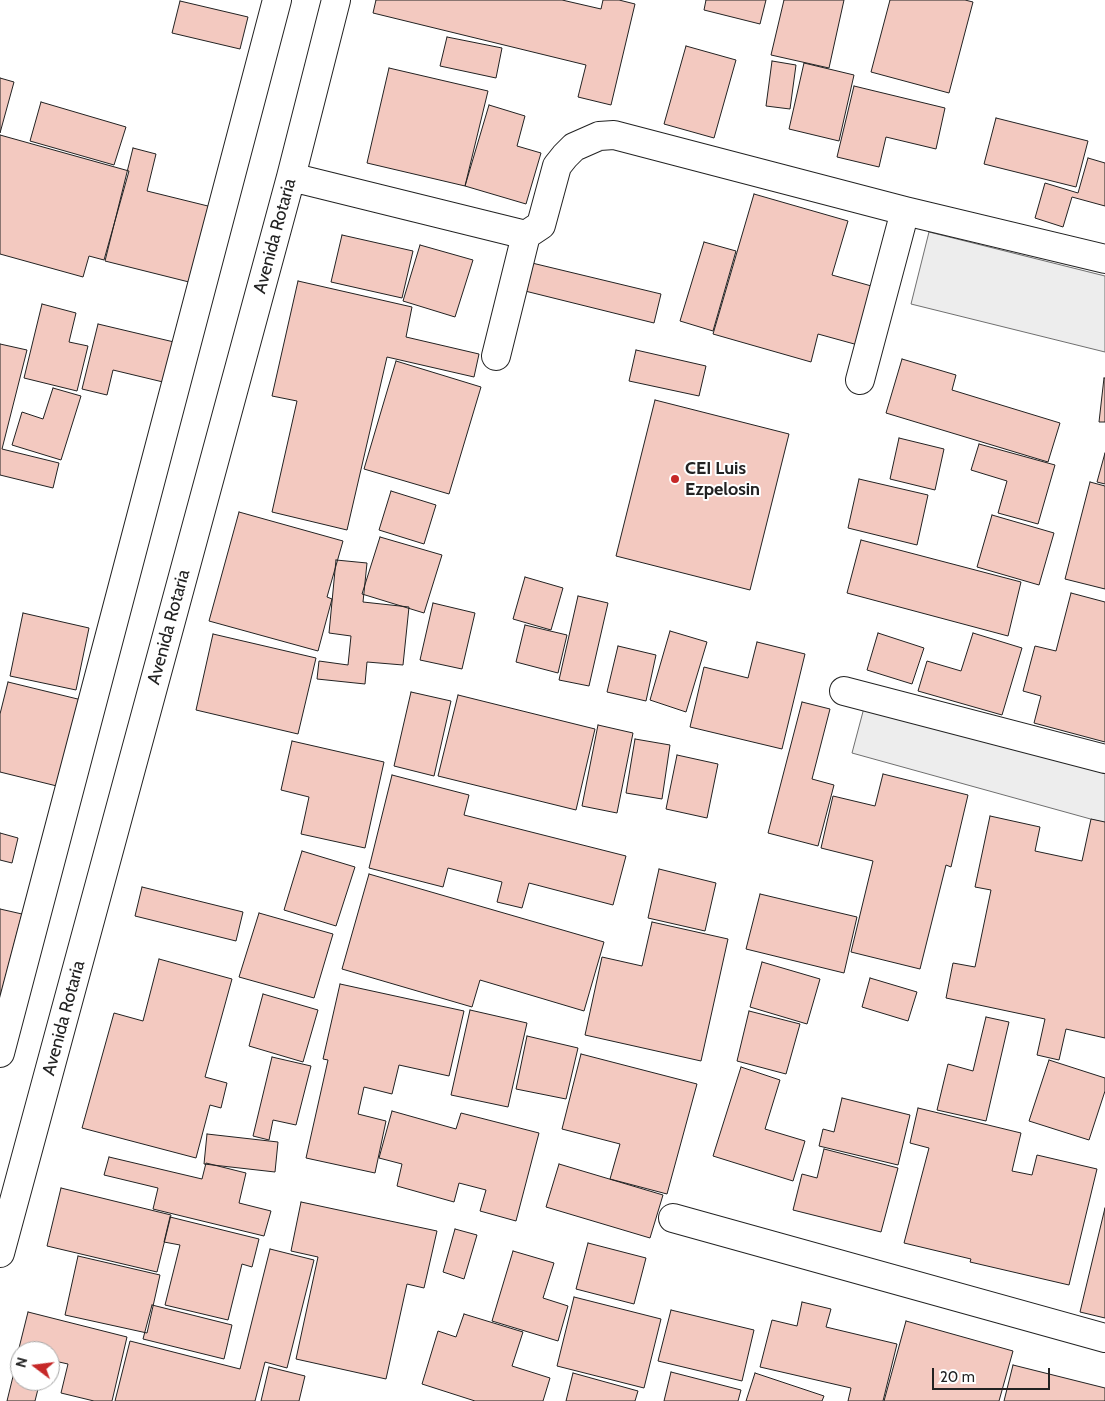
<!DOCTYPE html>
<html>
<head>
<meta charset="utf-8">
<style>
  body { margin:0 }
  #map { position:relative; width:1105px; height:1401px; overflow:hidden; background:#fff; font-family:Cabin,sans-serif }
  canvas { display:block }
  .north { position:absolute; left:10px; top:1341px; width:50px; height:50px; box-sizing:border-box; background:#fff; border:1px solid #a7a7a7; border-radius:50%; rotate:285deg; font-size:14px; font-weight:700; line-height:20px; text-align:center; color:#222 }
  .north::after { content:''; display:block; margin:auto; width:18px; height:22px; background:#c62828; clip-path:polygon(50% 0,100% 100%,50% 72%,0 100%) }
  .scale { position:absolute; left:932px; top:1368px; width:118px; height:22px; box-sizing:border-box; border:2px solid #222; border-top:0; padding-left:6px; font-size:15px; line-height:18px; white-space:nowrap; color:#222; -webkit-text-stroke:4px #fff; paint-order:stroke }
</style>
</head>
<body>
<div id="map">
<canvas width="1105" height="1401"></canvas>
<div class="north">N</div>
<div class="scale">20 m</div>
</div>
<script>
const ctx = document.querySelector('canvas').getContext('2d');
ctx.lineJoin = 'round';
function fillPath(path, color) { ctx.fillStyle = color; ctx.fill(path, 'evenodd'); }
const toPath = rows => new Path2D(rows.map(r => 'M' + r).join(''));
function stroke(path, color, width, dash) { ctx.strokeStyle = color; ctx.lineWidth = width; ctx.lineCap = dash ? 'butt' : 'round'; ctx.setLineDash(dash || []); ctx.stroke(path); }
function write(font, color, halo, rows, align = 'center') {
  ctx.font = font + ' Cabin,sans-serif'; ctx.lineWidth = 4; ctx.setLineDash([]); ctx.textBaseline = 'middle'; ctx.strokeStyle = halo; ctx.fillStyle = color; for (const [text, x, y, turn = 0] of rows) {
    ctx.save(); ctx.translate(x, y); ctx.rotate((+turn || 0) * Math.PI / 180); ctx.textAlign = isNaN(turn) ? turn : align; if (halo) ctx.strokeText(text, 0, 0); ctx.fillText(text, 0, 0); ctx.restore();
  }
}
const parking = toPath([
  [929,232,1105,276,1105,352,911,304,929,232],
  [869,689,1105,754,1105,823,852,753,869,689]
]);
fillPath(parking, '#ededed');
stroke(parking, '#6f6f6f', 1);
const building = toPath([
  [376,0,562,0,601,9,603,0,619,0,635,4,611,105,578,97,586,65,373,13,376,0],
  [706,0,766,0,760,24,704,10,706,0],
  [784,0,844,0,829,68,771,55,784,0],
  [890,0,965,0,973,2,949,93,871,72,890,0],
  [180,1,248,17,240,49,172,33,180,1],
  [447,37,502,48,496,78,440,66,447,37],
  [686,46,736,60,714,138,664,124,686,46],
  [772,61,796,65,790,109,766,106,772,61],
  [804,63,854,75,839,141,789,129,804,63],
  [389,68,488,91,465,186,367,163,389,68],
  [0,78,14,82,0,133,0,78],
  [854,86,945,108,936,149,886,137,879,167,837,157,854,86],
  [41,102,126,127,114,165,30,141,41,102],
  [489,105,525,116,517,146,541,153,526,204,465,186,489,105],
  [996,118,1088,141,1076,187,984,164,996,118],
  [0,135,129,171,104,260,89,256,83,277,0,254,0,135],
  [133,148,156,154,147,191,216,208,197,284,105,261,133,148],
  [1088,158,1105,163,1105,206,1072,197,1063,227,1035,218,1045,183,1078,193,1088,158],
  [754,194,848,221,832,275,875,287,858,345,818,334,811,362,713,334,754,194],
  [342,235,413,251,402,298,331,282,342,235],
  [704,242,736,251,713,331,680,321,704,242],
  [420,245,473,260,455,317,403,301,420,245],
  [532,263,661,294,654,323,525,291,532,263],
  [298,281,412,307,406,337,479,354,474,377,387,357,347,530,272,512,297,401,272,396,298,281],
  [42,304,76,313,69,342,88,346,77,391,24,378,42,304],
  [98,324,174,342,163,382,113,370,107,395,82,389,98,324],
  [0,344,27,350,2,449,59,463,53,488,0,475,0,344],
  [636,350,706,366,699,396,629,381,636,350],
  [902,359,956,375,952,390,1060,423,1048,462,886,413,902,359],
  [396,361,481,387,449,494,364,469,396,361],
  [1104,378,1105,378,1105,422,1099,422,1104,378],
  [53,388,81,396,61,460,12,445,22,412,43,419,53,388],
  [655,400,789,434,750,590,616,556,655,400],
  [899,438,944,449,935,490,890,479,899,438],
  [979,444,1055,465,1038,524,998,513,1007,481,971,470,979,444],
  [1105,453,1105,484,1097,482,1105,453],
  [859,479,928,495,917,545,848,528,859,479],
  [1090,482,1105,486,1105,589,1065,579,1090,482],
  [391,491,436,505,424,544,379,530,391,491],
  [239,512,343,541,327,597,332,599,318,651,209,621,239,512],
  [992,515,1054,533,1039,585,977,567,992,515],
  [380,537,442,555,424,613,362,594,380,537],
  [861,540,1021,582,1008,636,847,593,861,540],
  [336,560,367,563,363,602,409,607,403,665,367,662,365,684,317,679,319,661,348,665,351,636,329,633,336,560],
  [525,577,563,588,551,630,513,619,525,577],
  [1071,593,1105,602,1105,742,1034,723,1041,696,1023,691,1035,646,1056,651,1071,593],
  [578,596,608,603,589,686,559,680,578,596],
  [433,603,475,613,462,669,420,660,433,603],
  [23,613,89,628,76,690,10,676,23,613],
  [525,625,567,635,558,673,516,662,525,625],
  [670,631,707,642,686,712,650,700,670,631],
  [878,633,924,648,912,684,867,670,878,633],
  [973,633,1022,648,1002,715,918,691,927,661,961,671,973,633],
  [213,634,316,658,298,734,196,710,213,634],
  [757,642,805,654,782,749,690,727,704,667,748,678,757,642],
  [618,646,656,655,646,701,607,692,618,646],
  [8,682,90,702,69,789,0,772,0,714,8,682],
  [411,692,451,701,434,776,394,766,411,692],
  [458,695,595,729,576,810,438,776,458,695],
  [802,702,830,709,812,779,834,785,818,846,768,833,802,702],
  [598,725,633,733,617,813,582,806,598,725],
  [635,739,670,745,662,799,626,793,635,739],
  [292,741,384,762,365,848,301,834,309,797,281,790,292,741],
  [677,755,718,764,707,818,666,809,677,755],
  [883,774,968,795,951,867,946,865,920,969,851,952,873,861,821,848,833,796,875,806,883,774],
  [392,775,469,795,464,815,626,856,613,905,529,883,522,908,497,902,502,882,448,868,443,887,369,868,392,775],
  [990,816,1040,827,1035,851,1082,861,1091,819,1105,822,1105,1038,1066,1029,1059,1060,1037,1055,1045,1019,946,998,953,963,975,967,991,890,975,887,990,816],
  [0,833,18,838,12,863,0,860,0,833],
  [302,851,355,867,336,926,284,910,302,851],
  [659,869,716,883,705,931,648,918,659,869],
  [369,874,604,942,584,1011,480,980,472,1007,342,969,369,874],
  [142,887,243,912,236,941,135,916,142,887],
  [760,894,857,917,844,973,746,949,760,894],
  [0,909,22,914,0,998,0,909],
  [259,913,333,934,314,998,239,977,259,913],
  [652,922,728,939,701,1061,585,1035,602,957,642,966,652,922],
  [159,959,232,979,205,1077,227,1083,221,1108,210,1105,196,1158,82,1128,114,1013,143,1021,159,959],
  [762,962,820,979,807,1024,750,1007,762,962],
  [870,978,917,992,908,1021,862,1007,870,978],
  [340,984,464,1011,449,1076,399,1065,392,1094,364,1087,358,1114,386,1121,375,1173,306,1158,328,1060,323,1059,340,984],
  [263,994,318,1010,303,1062,249,1046,263,994],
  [470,1010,527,1023,508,1107,451,1095,470,1010],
  [749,1011,800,1024,786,1074,737,1061,749,1011],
  [986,1017,1009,1022,986,1121,937,1110,948,1064,973,1071,986,1017],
  [527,1036,578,1048,566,1099,516,1089,527,1036],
  [581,1054,697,1084,667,1194,610,1179,620,1144,562,1129,581,1054],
  [272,1057,311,1066,296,1125,273,1120,269,1140,253,1136,272,1057],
  [1049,1060,1105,1078,1105,1091,1089,1140,1029,1121,1049,1060],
  [741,1067,780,1080,765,1129,805,1141,793,1181,713,1156,741,1067],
  [842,1098,910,1115,898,1165,819,1146,823,1129,834,1132,842,1098],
  [918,1108,1021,1133,1012,1171,1032,1175,1037,1155,1097,1169,1069,1285,970,1262,971,1259,904,1243,929,1148,910,1143,918,1108],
  [392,1111,456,1129,461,1113,539,1133,516,1221,480,1211,486,1190,459,1183,454,1202,397,1186,402,1164,379,1158,392,1111],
  [207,1134,278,1142,275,1172,204,1164,207,1134],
  [824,1149,898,1168,881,1232,793,1210,802,1174,817,1178,824,1149],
  [109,1157,202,1179,206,1163,246,1173,239,1203,271,1211,264,1236,153,1209,158,1188,104,1175,109,1157],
  [559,1164,663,1195,650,1238,546,1207,559,1164],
  [61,1188,171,1215,157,1272,47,1246,61,1188],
  [301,1202,437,1231,424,1288,407,1284,386,1379,296,1359,318,1257,291,1251,301,1202],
  [1105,1208,1105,1318,1080,1312,1105,1208],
  [170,1217,259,1239,252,1267,242,1264,228,1320,165,1305,180,1245,164,1242,170,1217],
  [455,1229,477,1235,464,1279,443,1272,455,1229],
  [588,1243,646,1258,634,1304,576,1289,588,1243],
  [270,1249,314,1260,287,1368,265,1362,255,1401,115,1401,130,1341,240,1369,270,1249],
  [513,1251,554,1263,543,1298,568,1306,558,1341,492,1321,513,1251],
  [78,1256,160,1275,147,1333,65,1315,78,1256],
  [574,1297,661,1319,644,1388,557,1366,574,1297],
  [802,1302,831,1309,826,1327,897,1344,883,1401,848,1401,851,1388,760,1367,772,1320,797,1326,802,1302],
  [152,1305,232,1325,224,1359,143,1339,152,1305],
  [671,1310,754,1330,742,1381,658,1361,671,1310],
  [28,1312,127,1337,112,1401,94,1401,61,1393,68,1364,50,1360,50,1351,18,1352,28,1312],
  [464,1314,523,1332,512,1366,550,1378,543,1401,475,1401,422,1384,438,1331,456,1337,464,1314],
  [906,1321,1013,1351,999,1401,884,1401,906,1321],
  [18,1356,20,1356,20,1381,40,1381,35,1401,7,1401,18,1356],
  [1013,1365,1105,1388,1105,1401,1004,1401,1013,1365],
  [269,1367,305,1376,299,1401,261,1401,269,1367],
  [671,1372,741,1390,738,1401,664,1401,671,1372],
  [573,1373,638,1391,635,1401,566,1401,573,1373],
  [755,1373,824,1396,822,1401,746,1401,755,1373]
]);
fillPath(building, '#f3c9c0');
stroke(building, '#222', 1);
const minor = toPath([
  [291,177,526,235,541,225,557,166,565,156,574,147,599,136,614,135,905,211,1105,259],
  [496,356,526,235],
  [860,380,905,211],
  [844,691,1105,759],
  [0,1053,277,0],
  [673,1218,1105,1338],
  [0,1253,291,177,336,0]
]);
stroke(minor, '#222', 30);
stroke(minor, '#fff', 28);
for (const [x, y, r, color] of [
  [675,479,5,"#c62828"]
]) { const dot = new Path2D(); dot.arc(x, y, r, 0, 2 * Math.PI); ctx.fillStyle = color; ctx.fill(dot); stroke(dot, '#fff', 2); }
write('18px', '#222', '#fff', [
  ["Avenida Rotaria",275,236,-75],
  ["Avenida Rotaria",169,627,-75],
  ["Avenida Rotaria",64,1018,-75]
]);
write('bold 18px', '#222', '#fff', [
  ["CEI Luis",685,469],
  ["Ezpelosin",685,490]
], 'left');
</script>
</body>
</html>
